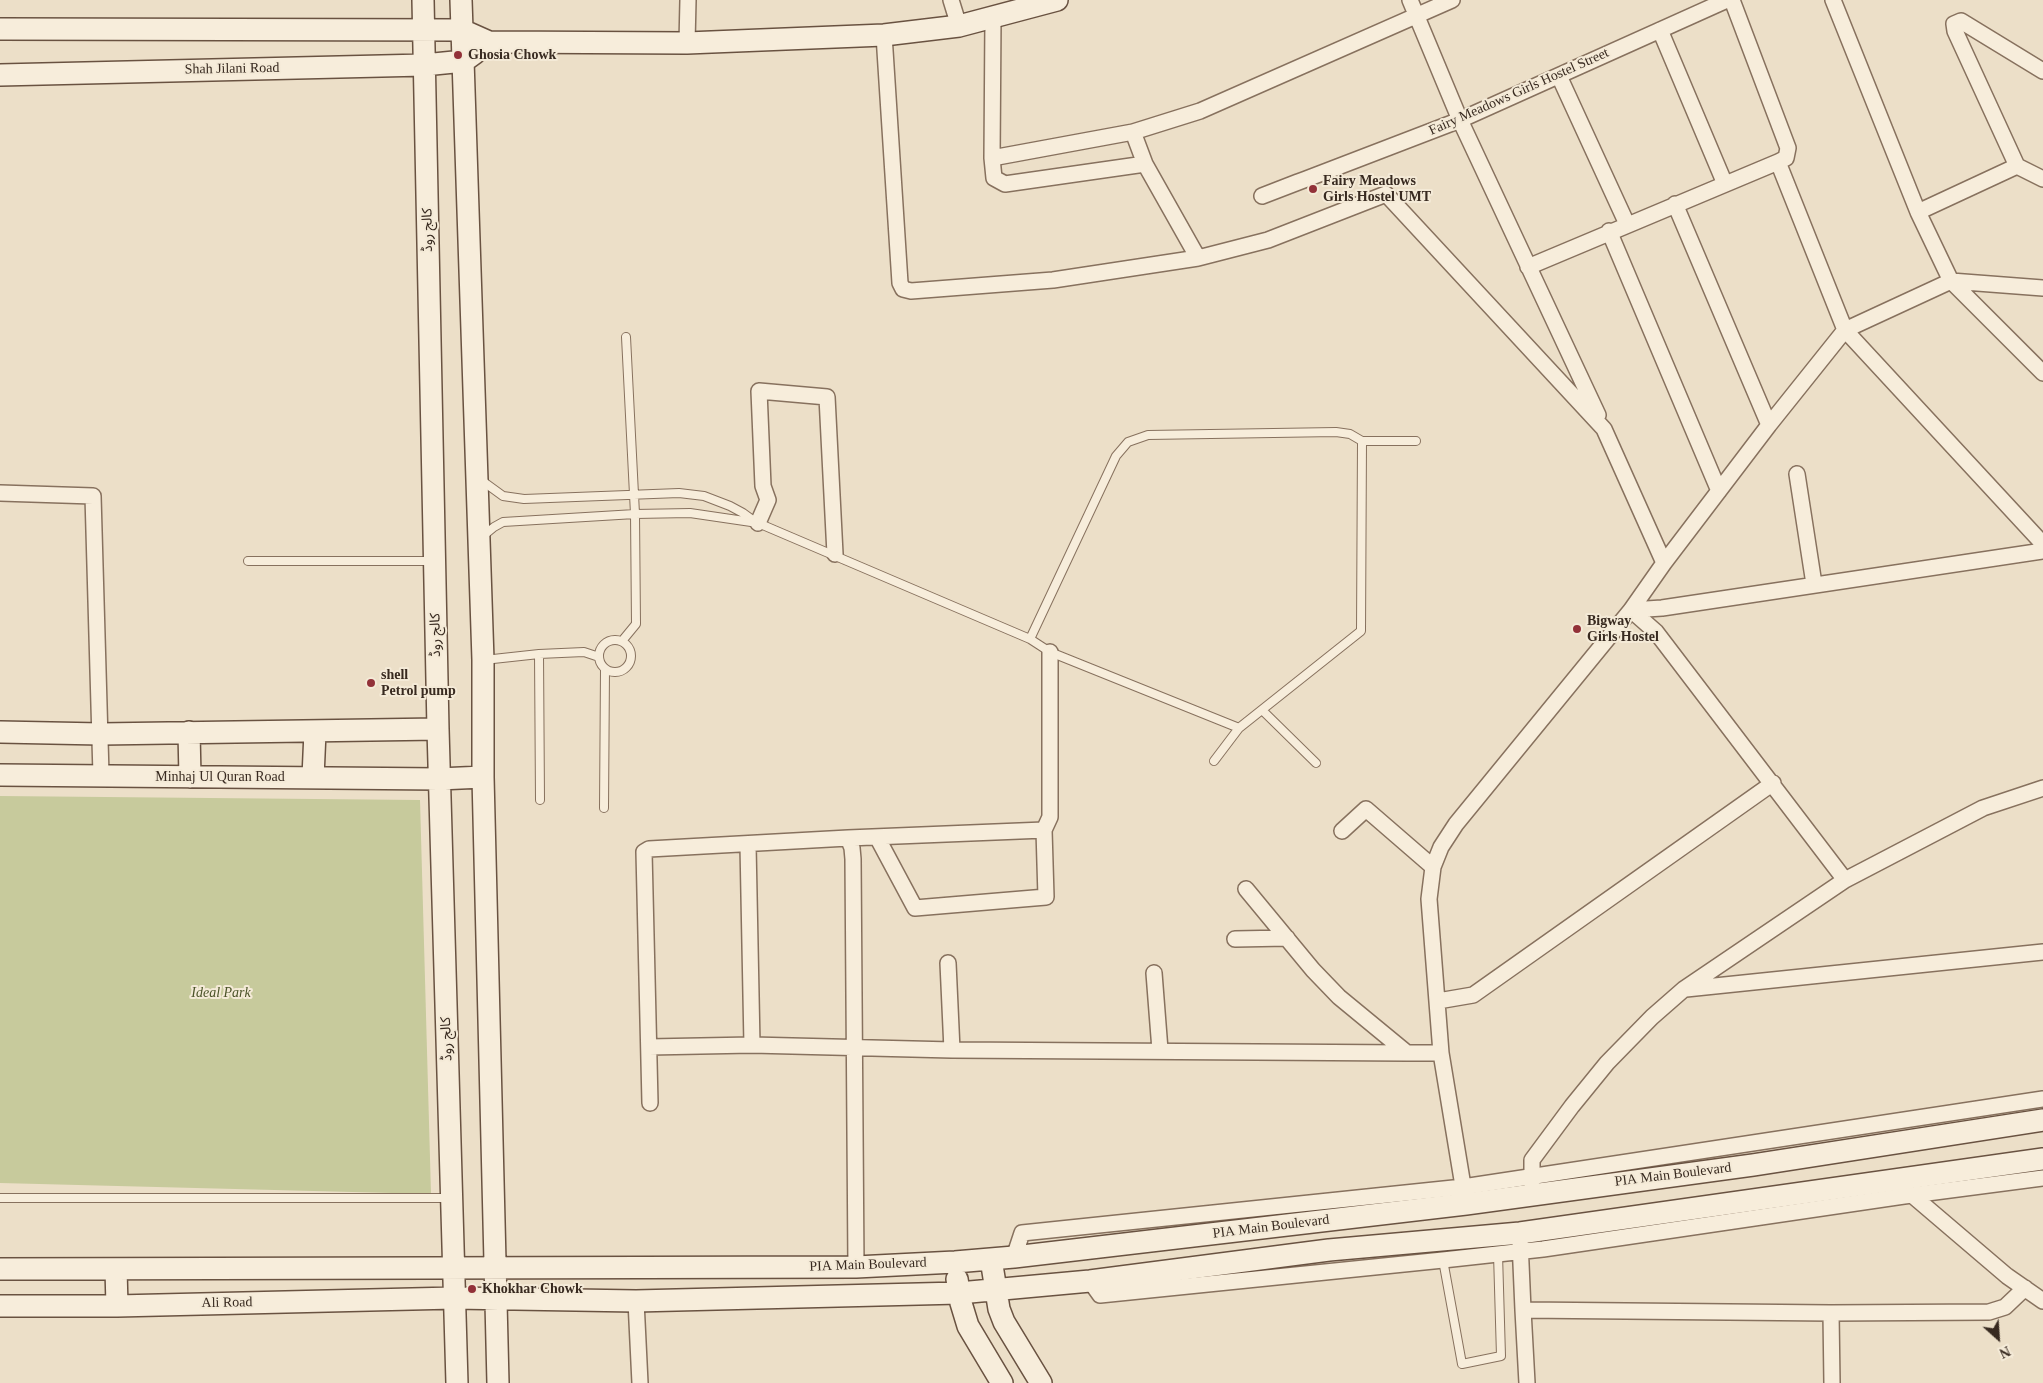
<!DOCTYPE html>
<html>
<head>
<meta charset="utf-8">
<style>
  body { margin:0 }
  #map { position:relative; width:2043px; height:1383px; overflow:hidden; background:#ecdfc8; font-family:"Times New Roman",serif }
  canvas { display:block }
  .north { position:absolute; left:1973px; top:1313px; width:50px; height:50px; -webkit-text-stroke:4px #f4ead7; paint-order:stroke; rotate:154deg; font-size:14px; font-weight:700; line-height:20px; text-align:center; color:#382a20 }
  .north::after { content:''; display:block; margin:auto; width:18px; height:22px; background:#382a20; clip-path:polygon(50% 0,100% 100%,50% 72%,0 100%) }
</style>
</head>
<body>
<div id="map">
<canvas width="2043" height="1383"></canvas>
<div class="north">N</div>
</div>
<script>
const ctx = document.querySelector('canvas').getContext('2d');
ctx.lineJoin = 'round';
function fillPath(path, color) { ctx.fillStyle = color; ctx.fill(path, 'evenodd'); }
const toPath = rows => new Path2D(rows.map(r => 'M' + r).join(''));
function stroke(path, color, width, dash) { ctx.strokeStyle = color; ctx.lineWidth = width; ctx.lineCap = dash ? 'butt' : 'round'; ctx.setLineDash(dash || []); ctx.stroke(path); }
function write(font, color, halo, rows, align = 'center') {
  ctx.font = font + ' "Times New Roman","Noto Sans Arabic",serif'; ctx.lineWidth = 4; ctx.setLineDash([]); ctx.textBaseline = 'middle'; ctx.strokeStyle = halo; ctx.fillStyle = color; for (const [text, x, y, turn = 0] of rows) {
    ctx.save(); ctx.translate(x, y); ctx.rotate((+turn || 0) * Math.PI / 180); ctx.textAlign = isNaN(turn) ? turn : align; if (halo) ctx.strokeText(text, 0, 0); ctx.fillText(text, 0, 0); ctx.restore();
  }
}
fillPath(toPath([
  [0,796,420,800,431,1194,0,1183]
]), '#c7ca9c');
const lane = toPath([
  [481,480,503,496,524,499,679,493,704,496,730,506,743,513,754,521],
  [483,536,494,527,503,522,635,514,690,513,758,523,1030,639,1050,652,1239,728,1214,761],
  [248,561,432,561],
  [1030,639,1116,456,1128,442,1148,435,1336,432,1350,434,1362,441,1416,441],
  '599 656a16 16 0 1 1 32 0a16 16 0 1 1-32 0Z',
  [622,641,636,624,635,514,626,337],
  [539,654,540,800],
  [484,660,539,654,584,652,599,657],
  [1262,710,1316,763],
  [1239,728,1361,631,1362,441],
  [604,808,605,669],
  [0,1198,450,1198],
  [1443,1260,1462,1364,1501,1356,1498,1254]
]);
const street = toPath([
  [951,0,959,26],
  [1410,0,1460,120,1598,415],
  [1732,0,1788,148,1786,158,1778,162,1845,330,2043,544],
  [1833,0,1918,212,1951,281,2043,373],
  [993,18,992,158,994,178,1005,184,1145,164],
  [1660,30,1725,184],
  [884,35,900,283,903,289,911,291,1053,280,1198,258],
  [687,43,688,0],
  [1559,76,1627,224],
  [1133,132,1145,164,1198,258,1268,240,1386,194,1604,429,1664,563],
  [992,158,1133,132,1200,111,1452,0],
  [2017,166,1955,31,1954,24,1961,21,2043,71],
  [1309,178,1298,182,1262,196,1460,120,1727,0],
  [1675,204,1769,425],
  [1918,212,2017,166,2043,179],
  [1609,231,1719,491],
  [1528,267,1778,162],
  [1797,474,1814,584],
  [0,493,93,496,101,775],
  [758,523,768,500,763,486,759,391,827,397,835,554],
  [1631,610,1662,608,2043,551],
  [1631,610,1656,632,1845,880],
  [1342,831,1366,809,1433,867],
  [877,837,915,908,1046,897,1044,830,1050,817,1050,652],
  [848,838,852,848,853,859,856,1267],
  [748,845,752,1045],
  [1246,889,1313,970,1339,997,1407,1053,1441,1053],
  [1235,939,1287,938],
  [948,963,952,1050],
  [1154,973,1160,1050],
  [1686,989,2043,952],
  [1438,1001,1473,995,1773,783],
  [649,1047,752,1045,952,1050,1407,1053],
  [650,1103,644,852,649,849,848,838,1044,830],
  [1532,1183,1532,1160,1572,1106,1607,1063,1652,1017,1684,989,1845,880,1983,808,2043,788],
  [1912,1195,2007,1276,2043,1301],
  [1466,1204,1441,1053,1429,899,1433,867,1441,847,1456,824,1631,610,1664,563,1769,425,1845,330,1951,281,2043,288],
  [1520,1241,1523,1310,1831,1313,1989,1312,2005,1307,2025,1288],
  [1014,1257,1022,1233,1463,1187,2043,1099],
  [1090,1281,1100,1295,1443,1260,1543,1249,1904,1196,2043,1178],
  [636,1301,640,1383],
  [1523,1310,1527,1383],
  [1831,1313,1832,1383]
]);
const secondary = toPath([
  [423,0,438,729,457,1383],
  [461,0,483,660,483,777,498,1383],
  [0,29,462,30,489,42,687,43,884,35,959,26,1057,0],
  [0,75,424,65,464,61,475,53],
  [0,732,101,734,438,729],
  [189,732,190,777],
  [0,775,439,779,483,777],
  [313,777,315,732],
  [991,1259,999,1309,1004,1322,1041,1383],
  [0,1269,856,1267,955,1262,1014,1257,1466,1204,1753,1165,2043,1120],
  [116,1269,117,1306],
  [957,1279,961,1303,968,1326,1002,1383],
  [0,1306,117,1306,454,1298,636,1301,959,1293,1090,1281,1329,1250,1520,1233,2043,1159]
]);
stroke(lane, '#87715e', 10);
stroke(street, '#87715e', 18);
stroke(secondary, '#695241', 24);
stroke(lane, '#f7eddb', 8);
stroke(street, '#f7eddb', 15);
stroke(secondary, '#f7eddb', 21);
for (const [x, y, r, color] of [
  [458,55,5,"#923138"],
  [1313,189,5,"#923138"],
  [1577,629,5,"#923138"],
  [371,683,5,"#923138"],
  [472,1289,5,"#923138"]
]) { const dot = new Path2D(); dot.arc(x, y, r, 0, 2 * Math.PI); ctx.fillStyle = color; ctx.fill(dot); stroke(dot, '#f4ead7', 2); }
write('bold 14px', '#382a20', '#f4ead7', [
  ["Ghosia Chowk",468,55],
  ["Fairy Meadows",1323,181],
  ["Girls Hostel UMT",1323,197],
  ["Bigway",1587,621],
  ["Girls Hostel",1587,637],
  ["shell",381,675],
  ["Petrol pump",381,691],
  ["Khokhar Chowk",482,1289]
], 'left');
write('14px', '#382a20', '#f4ead7', [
  ["Shah Jilani Road",232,69,-1],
  ["Fairy Meadows Girls Hostel Street",1519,92,-24],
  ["کالج روڈ",428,230,-91],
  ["کالج روڈ",436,635,-91],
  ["Minhaj Ul Quran Road",220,777],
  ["کالج روڈ",447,1039,-92],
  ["PIA Main Boulevard",1673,1175,-7],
  ["PIA Main Boulevard",1271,1227,-7],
  ["PIA Main Boulevard",868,1265,-2],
  ["Ali Road",227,1303,-1]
]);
write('italic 14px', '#4b5328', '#f4ead7', [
  ["Ideal Park",221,993]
]);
</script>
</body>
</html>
